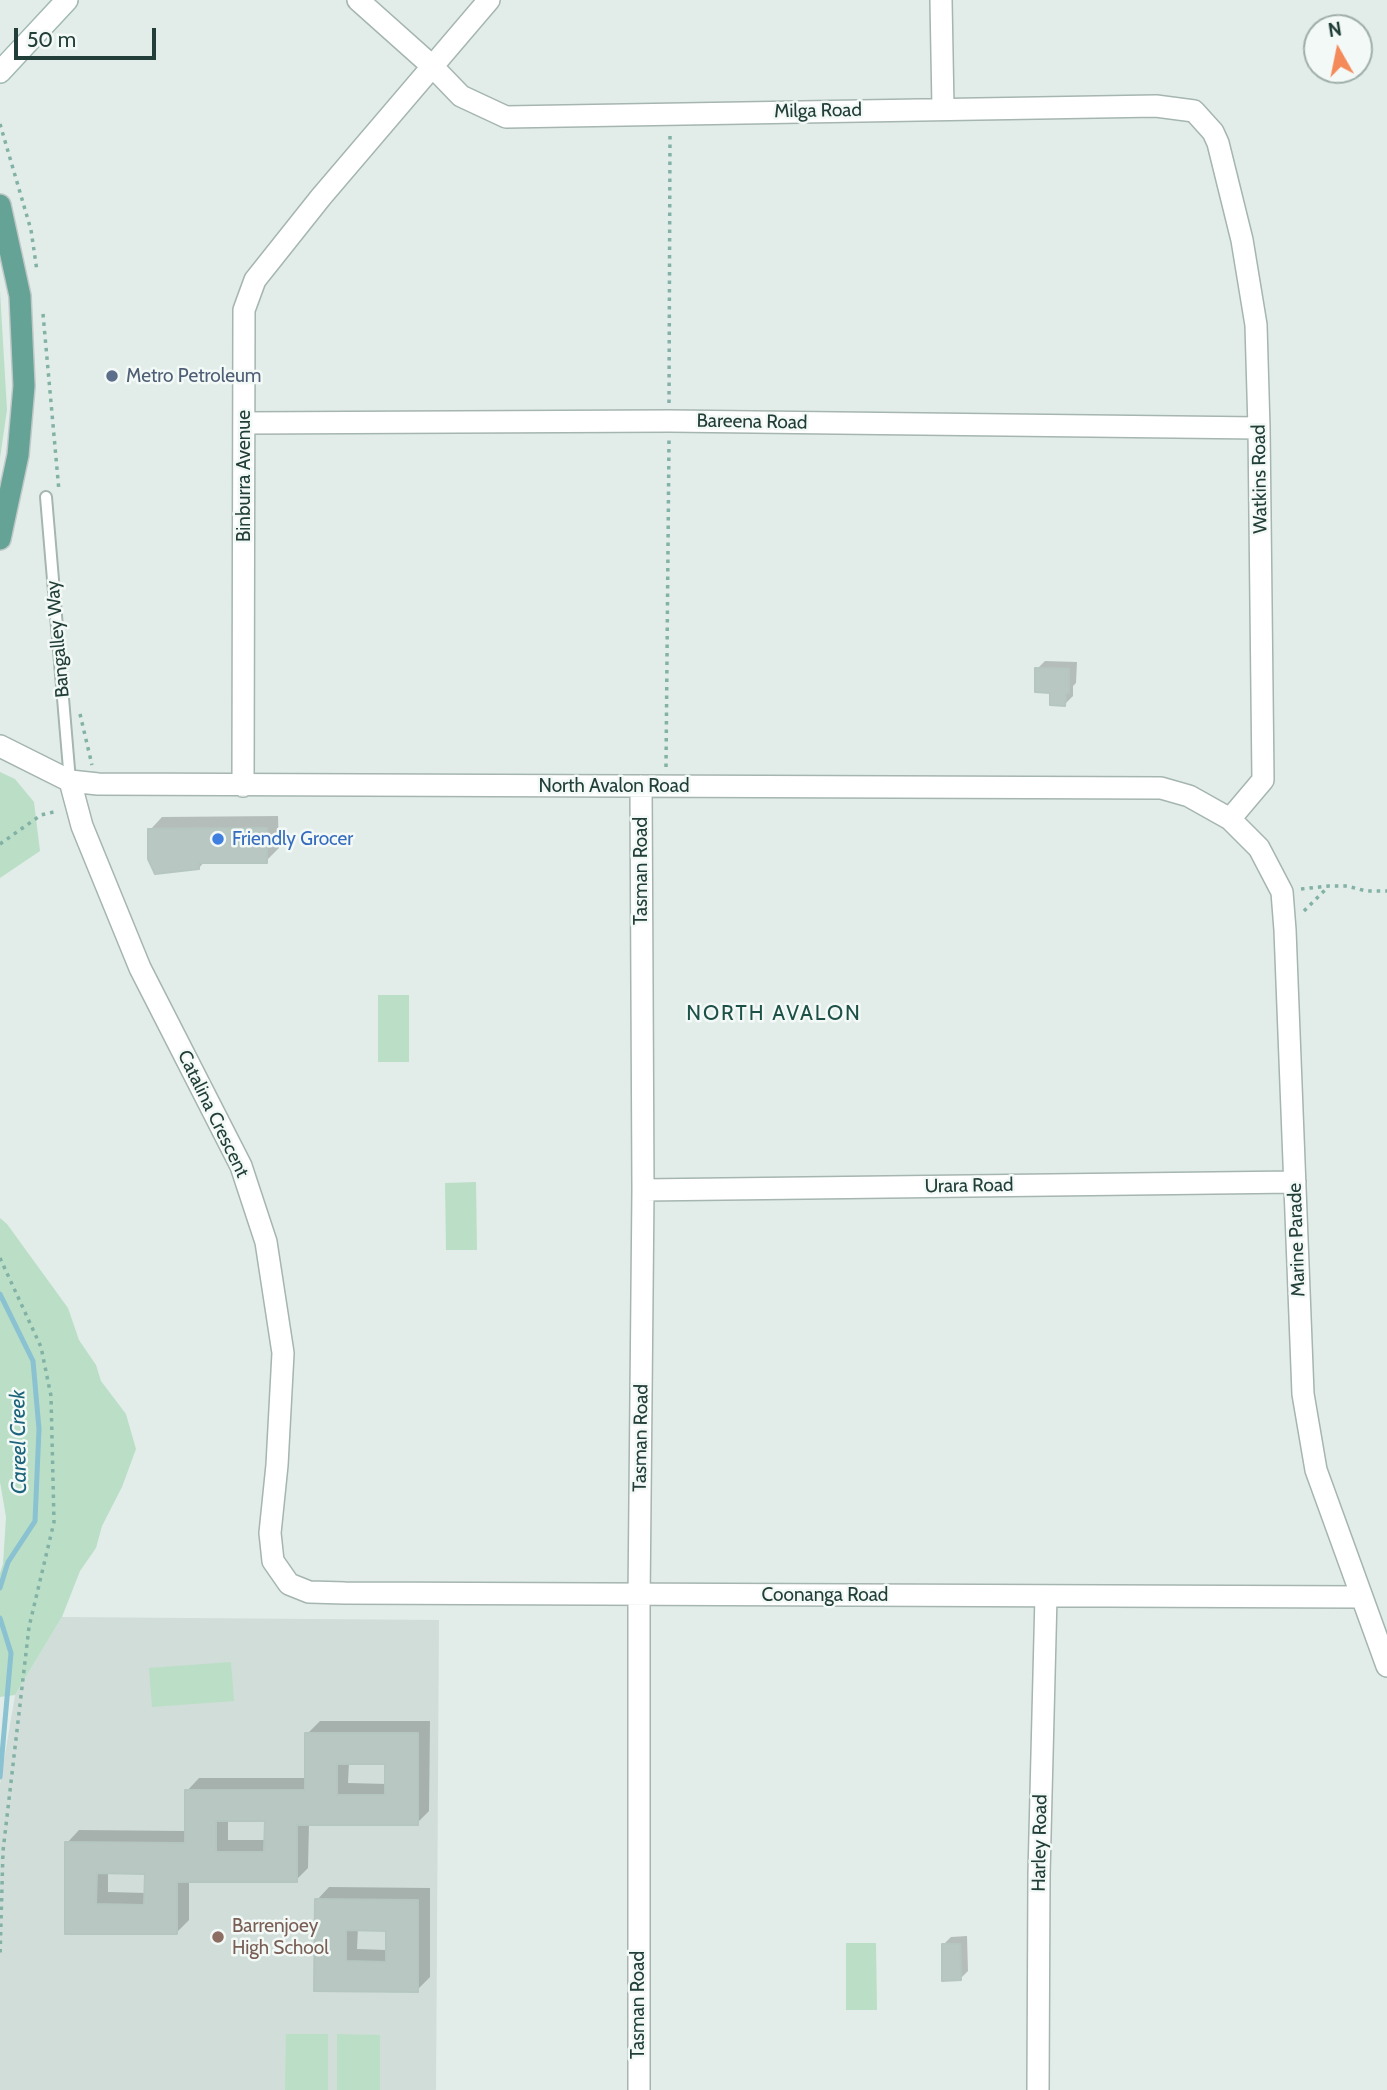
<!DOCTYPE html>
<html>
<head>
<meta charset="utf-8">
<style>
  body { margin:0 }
  #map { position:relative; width:1387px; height:2090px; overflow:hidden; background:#e2ede9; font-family:Cabin,sans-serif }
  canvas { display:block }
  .north { position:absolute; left:1303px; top:14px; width:70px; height:70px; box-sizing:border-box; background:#f3f9f6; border:2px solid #9faeaa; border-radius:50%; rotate:351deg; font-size:19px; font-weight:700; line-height:28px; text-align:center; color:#223e38 }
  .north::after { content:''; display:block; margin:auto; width:24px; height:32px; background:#f48a59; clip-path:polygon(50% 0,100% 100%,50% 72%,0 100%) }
  .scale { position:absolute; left:14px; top:28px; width:142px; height:32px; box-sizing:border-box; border:4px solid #223e38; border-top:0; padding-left:9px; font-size:21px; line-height:24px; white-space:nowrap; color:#223e38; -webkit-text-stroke:5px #f3f9f6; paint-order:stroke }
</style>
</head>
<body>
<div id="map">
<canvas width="1387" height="2090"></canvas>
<div class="north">N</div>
<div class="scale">50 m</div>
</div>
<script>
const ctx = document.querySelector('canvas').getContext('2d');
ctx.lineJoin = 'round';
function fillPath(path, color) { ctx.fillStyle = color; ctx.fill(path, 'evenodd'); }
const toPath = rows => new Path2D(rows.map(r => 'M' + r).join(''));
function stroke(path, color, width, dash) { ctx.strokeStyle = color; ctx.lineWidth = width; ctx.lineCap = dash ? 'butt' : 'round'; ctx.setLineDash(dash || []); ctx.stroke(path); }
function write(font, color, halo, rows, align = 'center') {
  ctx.font = font + ' Cabin,sans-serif'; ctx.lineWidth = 5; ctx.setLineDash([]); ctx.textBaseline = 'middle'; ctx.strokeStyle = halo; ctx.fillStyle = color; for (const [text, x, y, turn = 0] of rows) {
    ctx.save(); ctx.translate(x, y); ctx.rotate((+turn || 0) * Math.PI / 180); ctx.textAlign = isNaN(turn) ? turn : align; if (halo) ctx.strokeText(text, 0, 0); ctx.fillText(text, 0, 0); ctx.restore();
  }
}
fillPath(toPath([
  [62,1617,439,1620,436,2090,0,2090,0,1784,15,1695]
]), '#d0ddd8');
fillPath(toPath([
  [0,291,7,410,0,458],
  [0,772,15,779,34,802,40,851,0,878],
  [378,995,409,995,409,1062,378,1062],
  [476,1182,477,1250,446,1250,445,1183],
  [0,1218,7,1224,68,1308,79,1340,96,1365,101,1381,126,1414,136,1449,122,1487,102,1526,96,1548,80,1571,62,1617,15,1695,0,1697,0,1573,3,1564,6,1517,0,1482],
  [231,1662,234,1701,152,1707,149,1668],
  [846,1943,876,1943,877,2010,846,2010],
  [286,2034,328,2034,328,2090,285,2090],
  [337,2034,380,2035,380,2090,337,2090]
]), '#bbdec7');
fillPath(toPath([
  [1045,661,1077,662,1076,683,1073,686,1073,696,1065,704,1052,691,1037,669],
  [278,816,279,848,266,861,205,861,199,868,150,830,162,817],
  [320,1721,430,1721,429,1811,417,1823,309,1823,308,1868,296,1880,189,1880,189,1920,176,1933,66,1932,67,1843,79,1830,186,1831,187,1791,199,1778,307,1778,307,1734],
  [349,1762,387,1762,387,1784,348,1783],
  [228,1819,266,1819,266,1840,228,1840],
  [108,1871,147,1872,146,1893,108,1892],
  [329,1887,430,1888,430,1977,417,1990,316,1989,317,1900],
  [358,1928,388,1929,387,1950,357,1949],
  [967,1936,968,1971,960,1979,943,1945,951,1937]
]), '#0003');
stroke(toPath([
  [0,1294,33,1361,39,1429,35,1521,8,1562,0,1588],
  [0,1618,11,1653,0,1777]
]), '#8ac2d2', 5);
const building = toPath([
  [1035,668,1069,669,1069,693,1066,693,1065,706,1050,705,1050,693,1035,692,1035,668],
  [267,828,267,863,199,863,199,869,155,874,148,859,148,829,267,828],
  [305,1733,418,1733,418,1825,297,1825,297,1882,177,1882,177,1934,65,1934,65,1842,185,1843,185,1790,305,1790,305,1733],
  [337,1764,385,1764,385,1795,337,1795,337,1764],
  [216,1821,265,1821,264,1852,216,1852,216,1821],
  [97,1873,145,1874,144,1905,96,1904,97,1873],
  [315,1899,418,1900,418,1992,314,1991,315,1899],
  [346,1930,386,1931,386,1962,346,1961,346,1930],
  [942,1944,960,1944,961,1980,942,1981,942,1944]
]);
fillPath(building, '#b8c7c2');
stroke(building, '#b5c6c0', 2);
const service = toPath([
  [46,497,70,781]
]);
const minor = toPath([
  [358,0,432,66,461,96,506,117,1156,106,1194,111,1213,132,1218,143,1242,240,1256,325,1259,428,1263,780,1230,819],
  [941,0,943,108],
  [244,423,669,421,1259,428],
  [0,746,70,781,98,784,1161,788,1189,796,1230,819,1259,848,1282,892,1285,930,1303,1394,1316,1470,1387,1666],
  [70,781,82,826,140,968,241,1166,266,1242,283,1353,277,1465,270,1533,273,1561,289,1584,309,1592,345,1593,1362,1597],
  [243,786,244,310,255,280,321,197,489,0],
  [643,1190,1295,1182],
  [639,2090,639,1601,643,1190,641,786],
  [1038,2090,1039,1874,1046,1596]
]);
const secondary = toPath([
  [0,72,67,0]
]);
const primary = toPath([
  [0,205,20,296,24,386,18,455,0,539]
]);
stroke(service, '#a5b5b0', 14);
stroke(minor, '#a5b5b0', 24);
stroke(secondary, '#a0b9b2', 24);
stroke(primary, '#c1c9c7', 24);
stroke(toPath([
  [0,124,31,230,37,271],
  [43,314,59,491],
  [669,403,670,134],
  [80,714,92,765],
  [666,767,669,439],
  [0,844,41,815,58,811],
  [1301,889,1329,886,1347,886,1366,891,1387,891],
  [1304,911,1328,887],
  [0,1258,41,1347,51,1396,54,1522,29,1627,3,1851,0,1957]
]), '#82b1a5', 3.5, [3.5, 5]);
stroke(service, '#fff', 10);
stroke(minor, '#fff', 21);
stroke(secondary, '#fff', 21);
stroke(primary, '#66a397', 21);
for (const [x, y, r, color] of [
  [112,376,7,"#5c6f8a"],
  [218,839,7,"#3f7fe0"],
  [218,1937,7,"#8d6e63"]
]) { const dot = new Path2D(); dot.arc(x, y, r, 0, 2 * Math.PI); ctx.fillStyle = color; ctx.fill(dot); stroke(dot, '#f3f9f6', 2.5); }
write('19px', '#223e38', '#f3f9f6', [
  ["Milga Road",818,111,-1],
  ["Bareena Road",752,422,1],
  ["Binburra Avenue",244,476,-90],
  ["Watkins Road",1260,479,-91],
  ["Bangalley Way",58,639,-95],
  ["North Avalon Road",614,786],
  ["Tasman Road",641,871,-90],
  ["Catalina Crescent",213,1114,64],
  ["Urara Road",969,1186,-1],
  ["Marine Parade",1297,1240,-92],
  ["Tasman Road",641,1438,-89],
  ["Coonanga Road",825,1595],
  ["Harley Road",1040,1843,-89],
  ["Tasman Road",638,2005,-90]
]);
write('19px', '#4e5e75', '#f3f9f6', [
  ["Metro Petroleum",126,376]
], 'left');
write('19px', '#366cbe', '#f3f9f6', [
  ["Friendly Grocer",232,839]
], 'left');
write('19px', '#785e54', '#f3f9f6', [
  ["Barrenjoey",232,1926],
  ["High School",232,1948]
], 'left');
ctx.letterSpacing = '2px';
write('21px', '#1d5148', '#f3f9f6', [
  ["NORTH AVALON",774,1014]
]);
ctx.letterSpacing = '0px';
write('italic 21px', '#1b647b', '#f3f9f6', [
  ["Careel Creek",19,1442,-91]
]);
</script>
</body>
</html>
